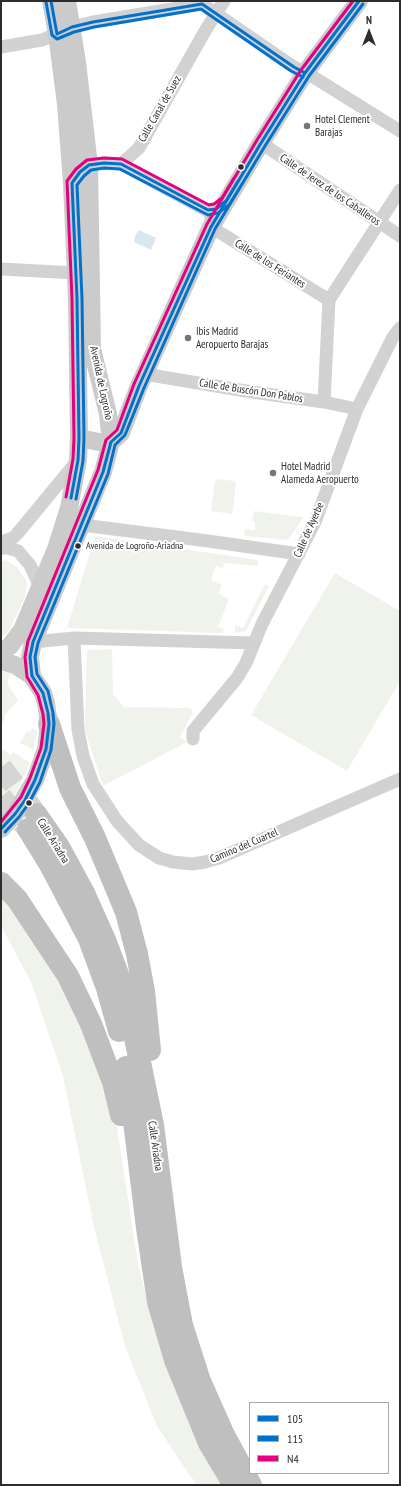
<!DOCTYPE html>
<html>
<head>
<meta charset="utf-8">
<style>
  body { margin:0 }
  #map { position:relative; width:401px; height:1486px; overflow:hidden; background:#fff; font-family:"PT Sans Narrow",sans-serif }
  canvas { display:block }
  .frame { position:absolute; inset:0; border:2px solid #2d2d2d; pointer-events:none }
  .legend { position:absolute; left:249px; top:1402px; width:140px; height:72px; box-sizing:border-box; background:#fff; border:1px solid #ababab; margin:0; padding:5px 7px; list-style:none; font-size:12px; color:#2d2d2d }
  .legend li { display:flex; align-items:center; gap:8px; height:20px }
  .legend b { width:20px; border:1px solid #ababab }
  .north { position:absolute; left:349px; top:12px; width:40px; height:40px; -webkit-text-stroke:3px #fff; paint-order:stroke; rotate:0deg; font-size:11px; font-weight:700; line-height:16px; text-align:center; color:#2d2d2d }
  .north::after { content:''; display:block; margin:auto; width:14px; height:18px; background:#2d2d2d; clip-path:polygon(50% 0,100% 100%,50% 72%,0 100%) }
</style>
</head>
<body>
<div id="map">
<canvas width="401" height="1486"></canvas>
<div class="frame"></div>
<ul class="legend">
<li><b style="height:5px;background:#0072ce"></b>105</li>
<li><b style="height:5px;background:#0072ce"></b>115</li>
<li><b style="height:5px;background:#e5007d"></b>N4</li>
</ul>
<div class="north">N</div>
</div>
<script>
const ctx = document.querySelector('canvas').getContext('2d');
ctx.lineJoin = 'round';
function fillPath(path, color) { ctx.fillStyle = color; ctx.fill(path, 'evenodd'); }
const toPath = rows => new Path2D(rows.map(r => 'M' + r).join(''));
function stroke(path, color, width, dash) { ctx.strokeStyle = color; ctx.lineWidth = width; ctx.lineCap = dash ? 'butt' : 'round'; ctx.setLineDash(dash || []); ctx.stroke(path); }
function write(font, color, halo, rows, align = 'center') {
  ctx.font = font + ' "PT Sans Narrow",sans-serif'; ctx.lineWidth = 4; ctx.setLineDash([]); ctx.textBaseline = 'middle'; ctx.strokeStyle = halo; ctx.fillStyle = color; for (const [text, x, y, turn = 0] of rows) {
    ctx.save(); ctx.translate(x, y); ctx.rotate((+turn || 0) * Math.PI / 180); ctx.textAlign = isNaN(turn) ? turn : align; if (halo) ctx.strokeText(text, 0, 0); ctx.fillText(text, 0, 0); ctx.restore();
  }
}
fillPath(toPath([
  [218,479,234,481,236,484,232,514,211,511,215,481],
  [254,511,301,517,303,518,288,540,244,536,245,529,255,530,255,521,252,521],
  [95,536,258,560,258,566,224,563,223,568,216,566,211,580,222,585,218,593,229,599,218,627,224,629,222,633,67,628],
  [6,560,17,567,26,580,27,586,24,599,9,631,1,637,1,561],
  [335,573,400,611,400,681,347,771,251,715],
  [265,584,269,586,246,631,235,633,235,625,243,628],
  [112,649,113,694,124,707,190,708,193,712,180,737,187,742,103,786,85,730,87,650],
  [1,671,11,674,8,681,8,685,18,700,4,716,5,718,1,726],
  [32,728,37,731,33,750,20,743,27,731,30,732],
  [1,748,11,755,13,752,30,763,16,793,1,814],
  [1,891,63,979,115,1115,138,1264,149,1308,222,1485,197,1485,180,1461,157,1426,125,1346,94,1227,63,1076,31,982,1,926]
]), '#f0f3ec');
fillPath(toPath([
  [139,230,156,238,151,250,134,242,135,236]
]), '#dae7ee');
stroke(toPath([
  [1,767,36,814],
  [1,797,28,829]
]), '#d5d5d5', 22, [22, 11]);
stroke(toPath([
  [1,47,42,40,72,27,93,22,202,4,294,67,315,78,400,131],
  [261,143,400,236],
  [121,164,206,210,215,209],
  [83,170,89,165,104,163,121,164,139,148,205,31,224,1],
  [208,210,211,217,211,227,329,300],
  [1,269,76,273],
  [144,374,252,392,324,402,357,409],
  [324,402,329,300,400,190],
  [82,525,208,541,299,554],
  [1,542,13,538,17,534,78,460],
  [1,548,8,548,18,551,30,565,40,587],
  [74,638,78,730,83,756,93,784,117,821,139,845,159,858,173,862,193,864,205,862,219,858,400,779],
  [33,642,74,638,253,643],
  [193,739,193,731,237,678,246,663,262,624,315,522,357,409,393,337,400,328]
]), '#d2d2d2', 13);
stroke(toPath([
  [79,438,99,442,111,442],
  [111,442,121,433,139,386,211,227,261,143,305,73,359,1],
  [1,653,10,646,22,630,56,549,69,508,78,460,79,438,77,299,72,183,66,104,57,34,51,1],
  [1,661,15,665,32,676,43,693,46,703,49,724,46,749,35,780,15,814,1,829],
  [32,676,30,657,33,642,103,472,111,442,108,414,92,349,89,165,77,62,67,1]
]), '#cbcbcb', 18);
stroke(toPath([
  [49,724,70,788,95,838,126,912,137,954,144,991,150,1050],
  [36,814,59,847,84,893,105,940,122,985,135,1038,153,1125,171,1267,182,1325,200,1381,223,1433,251,1485],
  [28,829,49,863,89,939,107,988,119,1031],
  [1,883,17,899,68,976,91,1024,113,1082,121,1115],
  [126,1067,131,1097,147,1228,158,1302,175,1360,209,1443,234,1485]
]), '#bfbfbf', 22);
stroke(toPath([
  [51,1,57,34,72,27,93,22,202,4,294,67,305,73],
  [71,498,78,460,79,438,77,299,72,183,80,172,89,165,104,163,121,164,208,210,216,209,226,201,238,181],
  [1,829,15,814,25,800,35,780,46,749,49,724,48,713,43,693,32,676,30,657,33,642,103,472,111,442,121,433,139,386,211,227,261,143,305,73,359,1]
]), '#0072ce', 3);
stroke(toPath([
  [46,2,52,35,57,39,74,32,94,27,201,9,291,71,303,77],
  [76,499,83,461,84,438,82,299,77,185,84,176,91,170,104,168,120,169,208,215,218,213,229,205,242,184],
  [5,832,19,817,29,803,40,782,51,750,54,724,53,713,48,691,37,674,35,657,38,643,108,474,115,445,125,435,144,388,215,229,265,146,309,76,363,4]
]), '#0072ce', 3);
stroke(toPath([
  [66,497,73,459,74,438,72,299,67,181,76,169,87,160,104,158,122,159,209,205,214,204,222,198,234,178],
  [1,822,21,797,30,778,41,748,44,724,43,714,38,695,27,677,25,657,28,641,98,470,106,440,117,430,134,384,207,224,257,140,301,70,353,1]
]), '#e5007d', 3);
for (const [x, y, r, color] of [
  [307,126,4,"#767676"],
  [241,167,3.5,"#2d2d2d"],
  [188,338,4,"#767676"],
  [273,473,4,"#767676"],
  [78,546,3.5,"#2d2d2d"],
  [29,803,3.5,"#2d2d2d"]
]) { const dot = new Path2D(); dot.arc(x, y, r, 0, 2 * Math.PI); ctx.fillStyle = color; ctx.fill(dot); stroke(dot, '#fff', 1.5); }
write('10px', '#2d2d2d', '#fff', [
  ["Avenida de Logroño-Ariadna",86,546]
], 'left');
write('11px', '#2d2d2d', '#fff', [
  ["Calle Canal de Suez",160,109,-60],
  ["Calle de Jerez de los Caballeros",330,190,34],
  ["Calle de los Feriantes",270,264,32],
  ["Avenida de Logroño",101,383,78],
  ["Calle de Buscón Don Pablos",251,391,9],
  ["Calle de Ayerbe",309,530,-66],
  ["Calle Ariadna",53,841,58],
  ["Camino del Cuartel",244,846,-23],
  ["Calle Ariadna",155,1146,82]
]);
write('11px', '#2d2d2d', '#fff', [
  ["Hotel Clement",315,120],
  ["Barajas",315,133],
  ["Ibis Madrid",196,332],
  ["Aeropuerto Barajas",196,345],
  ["Hotel Madrid",281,467],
  ["Alameda Aeropuerto",281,480]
], 'left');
</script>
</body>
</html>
